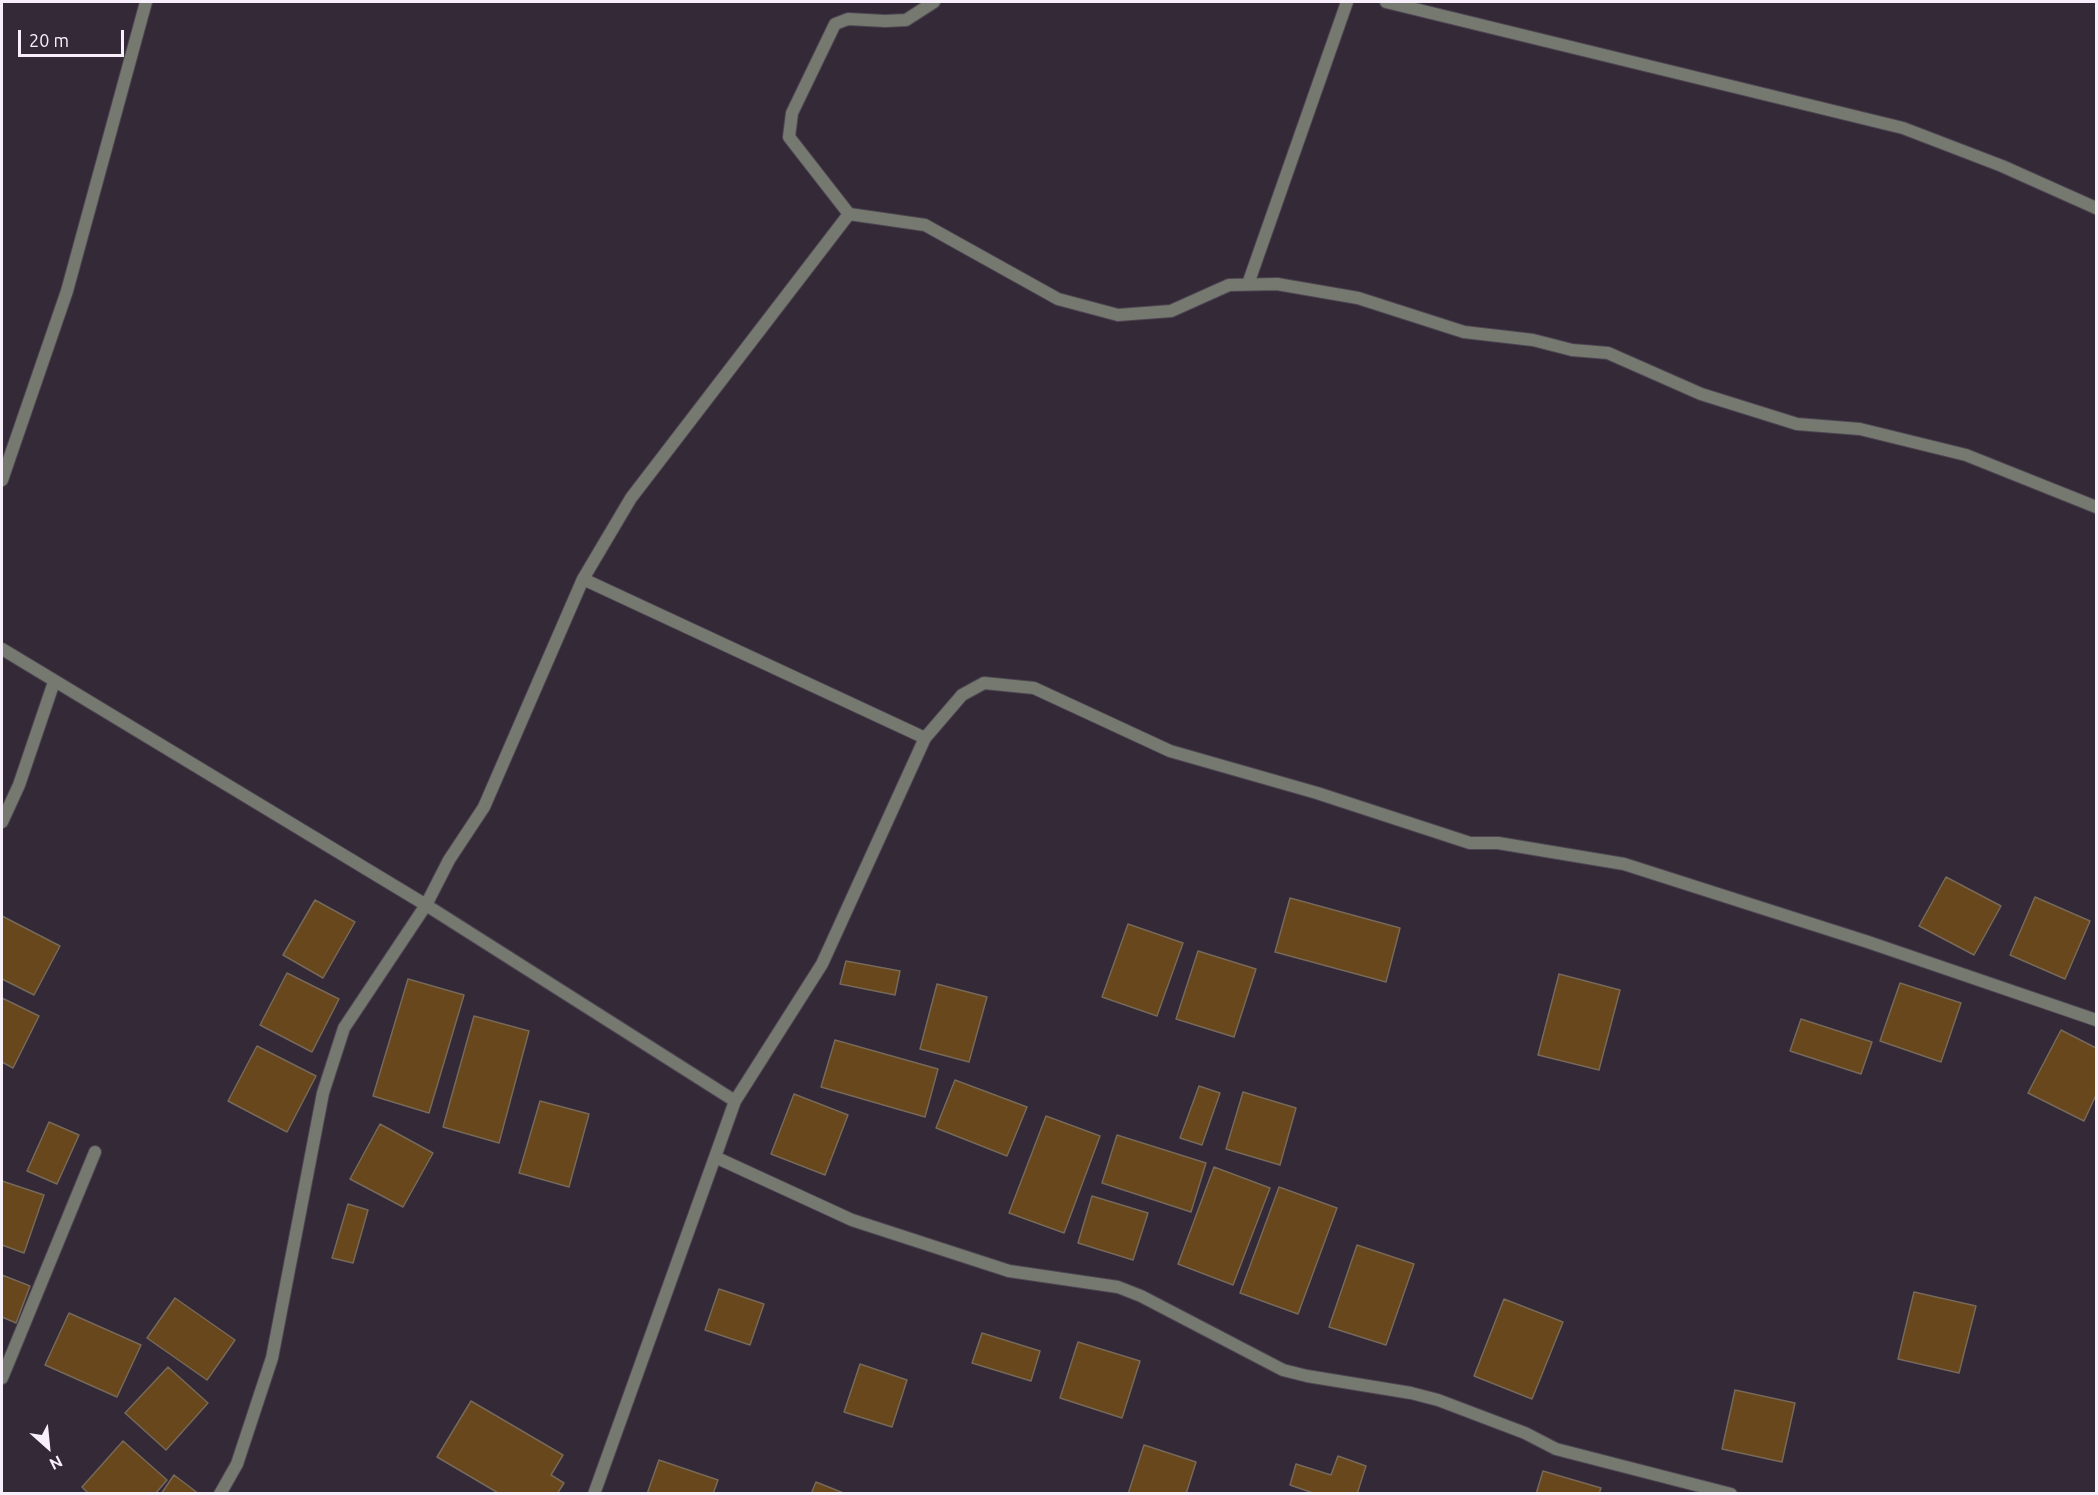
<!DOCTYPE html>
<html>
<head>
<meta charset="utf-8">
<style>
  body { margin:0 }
  #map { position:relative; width:2098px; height:1495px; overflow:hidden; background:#332937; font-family:Ubuntu,sans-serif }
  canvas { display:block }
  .frame { position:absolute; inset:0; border:3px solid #f7f0fa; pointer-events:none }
  .north { position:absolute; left:18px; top:1417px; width:60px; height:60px; -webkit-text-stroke:4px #332937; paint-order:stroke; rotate:153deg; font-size:16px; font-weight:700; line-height:24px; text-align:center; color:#f7f0fa }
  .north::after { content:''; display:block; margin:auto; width:21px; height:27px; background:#f7f0fa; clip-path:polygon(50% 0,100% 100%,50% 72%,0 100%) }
  .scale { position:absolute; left:18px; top:30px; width:106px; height:27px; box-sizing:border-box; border:3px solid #f7f0fa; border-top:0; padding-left:8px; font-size:18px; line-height:21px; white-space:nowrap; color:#f7f0fa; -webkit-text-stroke:4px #332937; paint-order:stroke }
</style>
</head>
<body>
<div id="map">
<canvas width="2098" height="1495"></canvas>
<div class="frame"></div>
<div class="north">N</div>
<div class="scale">20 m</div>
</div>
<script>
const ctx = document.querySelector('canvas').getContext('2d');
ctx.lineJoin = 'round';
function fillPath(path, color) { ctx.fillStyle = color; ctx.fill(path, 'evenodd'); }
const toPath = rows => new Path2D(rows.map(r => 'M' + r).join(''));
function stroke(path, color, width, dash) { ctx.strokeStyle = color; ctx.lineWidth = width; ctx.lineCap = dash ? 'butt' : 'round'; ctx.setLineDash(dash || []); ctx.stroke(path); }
const building = toPath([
  [1946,877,2001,906,1974,955,1919,926,1946,877],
  [2035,897,2090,921,2065,979,2010,955,2035,897],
  [1290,898,1400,928,1386,982,1275,952,1290,898],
  [315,900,355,922,323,978,283,955,315,900],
  [2,916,60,946,34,995,2,979,2,916],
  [1128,924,1183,943,1157,1016,1102,997,1128,924],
  [1198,951,1256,969,1234,1037,1176,1019,1198,951],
  [846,961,900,971,895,995,840,984,846,961],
  [287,973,339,999,312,1052,260,1025,287,973],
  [1559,974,1620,990,1599,1070,1538,1055,1559,974],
  [408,979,464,995,429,1113,373,1096,408,979],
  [1900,983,1961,1003,1941,1062,1880,1041,1900,983],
  [937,984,987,997,969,1062,920,1049,937,984],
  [2,998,39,1016,13,1068,2,1062,2,998],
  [474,1016,529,1031,499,1143,443,1127,474,1016],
  [1801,1019,1872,1042,1861,1074,1790,1051,1801,1019],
  [2061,1030,2096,1048,2096,1095,2084,1121,2028,1093,2061,1030],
  [835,1040,938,1069,925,1117,821,1087,835,1040],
  [257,1046,316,1076,287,1132,228,1101,257,1046],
  [955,1080,1027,1107,1007,1156,936,1128,955,1080],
  [1199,1086,1220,1093,1202,1145,1180,1138,1199,1086],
  [1243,1092,1296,1108,1280,1165,1226,1149,1243,1092],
  [794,1094,848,1115,825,1175,771,1154,794,1094],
  [540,1101,589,1114,569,1187,519,1173,540,1101],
  [1046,1116,1100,1136,1064,1233,1009,1213,1046,1116],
  [49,1122,79,1135,57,1184,27,1171,49,1122],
  [380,1124,433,1153,403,1207,350,1179,380,1124],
  [1117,1135,1206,1163,1191,1212,1102,1183,1117,1135],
  [1214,1167,1270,1188,1233,1285,1178,1264,1214,1167],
  [2,1181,44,1195,24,1253,2,1245,2,1181],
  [1279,1187,1337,1208,1298,1314,1240,1293,1279,1187],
  [1092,1196,1148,1213,1133,1260,1078,1243,1092,1196],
  [348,1204,368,1210,353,1263,332,1258,348,1204],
  [1357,1245,1414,1264,1386,1345,1329,1327,1357,1245],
  [2,1275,30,1286,16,1323,2,1317,2,1275],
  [719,1289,764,1304,750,1345,705,1330,719,1289],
  [1914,1292,1976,1306,1959,1373,1898,1359,1914,1292],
  [175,1298,235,1340,207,1380,147,1338,175,1298],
  [1504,1299,1563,1322,1532,1399,1474,1376,1504,1299],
  [69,1313,141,1345,117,1397,45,1365,69,1313],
  [982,1333,1040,1351,1031,1381,972,1363,982,1333],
  [1078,1342,1140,1361,1122,1418,1060,1398,1078,1342],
  [860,1364,907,1380,892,1427,844,1412,860,1364],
  [168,1367,208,1403,166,1450,125,1413,168,1367],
  [1735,1390,1795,1403,1782,1462,1722,1449,1735,1390],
  [471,1401,563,1455,551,1475,564,1483,557,1494,500,1494,437,1457,471,1401],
  [123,1441,167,1480,155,1494,89,1494,82,1487,123,1441],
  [1144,1445,1196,1462,1186,1494,1128,1494,1144,1445],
  [1338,1456,1366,1466,1357,1494,1316,1494,1290,1485,1296,1464,1331,1475,1338,1456],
  [659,1460,718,1480,713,1494,647,1494,659,1460],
  [1543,1471,1601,1488,1599,1494,1536,1494,1543,1471],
  [174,1475,199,1494,161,1494,174,1475],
  [816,1482,846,1494,811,1494,816,1482]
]);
fillPath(building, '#67471b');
stroke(building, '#776959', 1.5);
const minor = toPath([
  [1386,2,1903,128,2002,166,2096,208],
  [849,214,789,137,792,113,835,24,848,19,885,21,906,20,934,2],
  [1248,284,1347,2],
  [2,480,67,291,146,2],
  [583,579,925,738],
  [2,649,426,905,449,860,484,807,583,579,631,498,849,214,925,225,1058,299,1118,315,1171,311,1229,285,1277,284,1358,298,1464,332,1533,340,1572,350,1608,353,1701,394,1797,424,1860,429,1966,455,2096,507],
  [2,822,19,785,54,682],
  [735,1101,822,964,925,738,962,695,984,683,1034,688,1170,751,1317,793,1470,843,1498,843,1624,864,1868,942,2096,1020],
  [2,1378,95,1152],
  [220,1494,237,1464,272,1358,323,1093,344,1028,426,905,735,1101,715,1157,852,1220,1009,1271,1118,1287,1141,1296,1283,1370,1307,1376,1411,1393,1438,1400,1525,1433,1556,1449,1731,1494],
  [594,1494,715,1157]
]);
stroke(minor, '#4e4552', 14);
stroke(minor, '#757970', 12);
</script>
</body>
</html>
